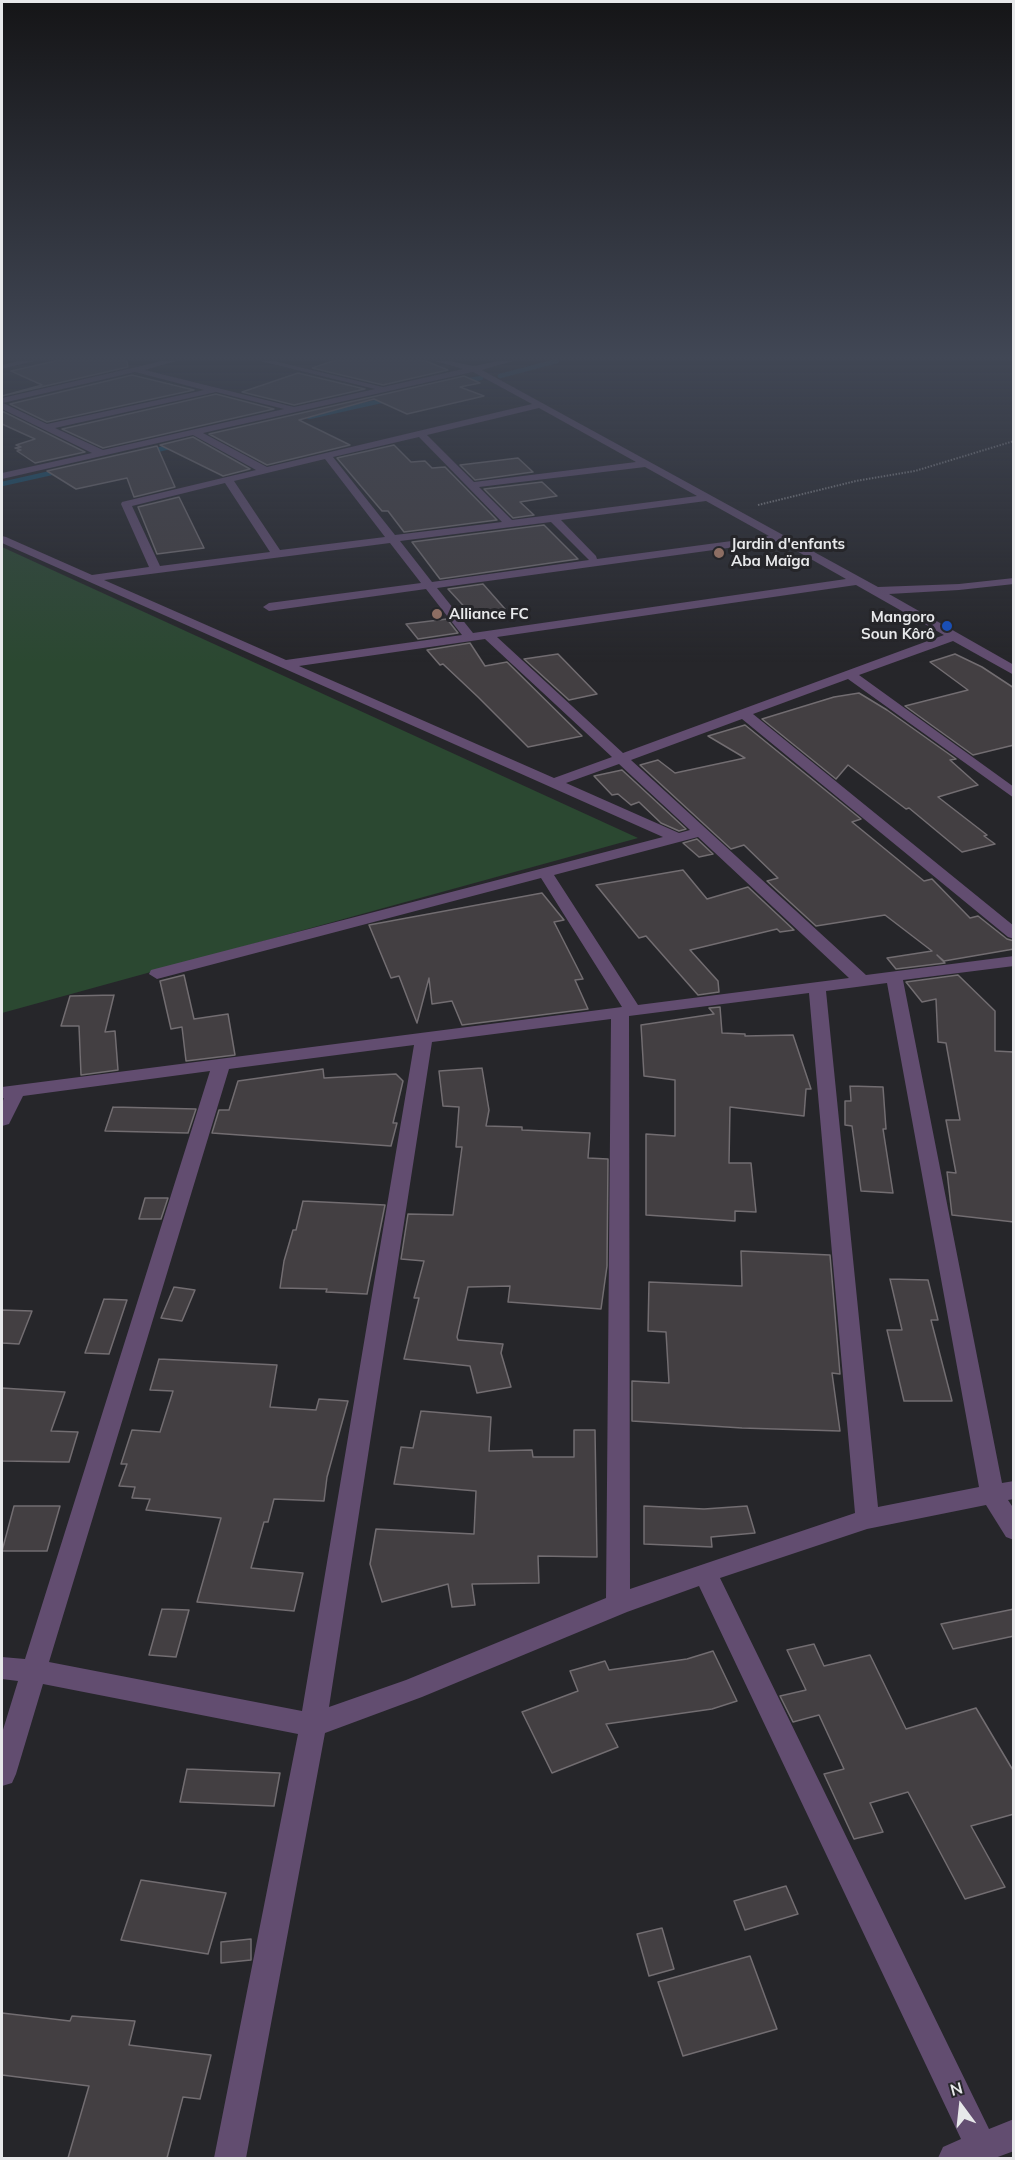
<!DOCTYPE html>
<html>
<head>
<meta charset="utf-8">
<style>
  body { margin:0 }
  #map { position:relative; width:1015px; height:2160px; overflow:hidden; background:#26262a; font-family:Mulish,sans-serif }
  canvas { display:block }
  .frame { position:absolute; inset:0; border:3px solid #e7e8ea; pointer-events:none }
  .north { position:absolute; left:931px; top:2076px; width:60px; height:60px; -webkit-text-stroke:4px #26262a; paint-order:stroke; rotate:345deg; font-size:16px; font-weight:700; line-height:24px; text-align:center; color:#e7e8ea }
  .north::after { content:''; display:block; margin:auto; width:21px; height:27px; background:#e7e8ea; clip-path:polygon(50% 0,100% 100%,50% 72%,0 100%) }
</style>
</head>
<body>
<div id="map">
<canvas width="1015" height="2160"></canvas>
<div class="frame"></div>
<div class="north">N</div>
</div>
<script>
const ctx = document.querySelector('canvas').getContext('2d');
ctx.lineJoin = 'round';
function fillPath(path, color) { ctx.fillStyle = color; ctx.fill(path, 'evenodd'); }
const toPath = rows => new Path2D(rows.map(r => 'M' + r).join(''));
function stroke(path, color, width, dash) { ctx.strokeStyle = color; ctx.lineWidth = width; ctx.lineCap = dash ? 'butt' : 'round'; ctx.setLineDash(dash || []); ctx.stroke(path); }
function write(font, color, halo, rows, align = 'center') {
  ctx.font = font + ' Mulish,sans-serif'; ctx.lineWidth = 6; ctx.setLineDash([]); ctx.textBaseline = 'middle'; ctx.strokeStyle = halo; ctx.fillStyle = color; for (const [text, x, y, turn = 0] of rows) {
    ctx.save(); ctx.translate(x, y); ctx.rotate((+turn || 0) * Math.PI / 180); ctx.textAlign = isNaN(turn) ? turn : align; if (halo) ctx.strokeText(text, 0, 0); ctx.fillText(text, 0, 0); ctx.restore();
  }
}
fillPath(toPath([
  [2,547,638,838,2,1013]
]), '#2b4831');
stroke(toPath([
  [500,376,557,361],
  [463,381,481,378],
  [309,417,390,399],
  [149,452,177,445],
  [2,484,60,471]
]), '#104f6c', 4.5);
const building = toPath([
  [55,361,127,361,128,367,2,396,42,385,11,371,55,361],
  [333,361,426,361,448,370,383,385,312,368,333,361],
  [298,373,365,389,294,405,242,392,298,373],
  [132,375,194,390,47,422,10,404,132,375],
  [464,376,480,383,460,387,484,396,407,414,374,399,299,420,350,445,267,465,209,434,464,376],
  [216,394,274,409,103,448,62,429,216,394],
  [2,411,85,452,35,463,17,451,21,450,15,448,21,447,16,445,35,439,2,424,2,411],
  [193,437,250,469,223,476,160,445,193,437],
  [394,445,411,462,425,461,432,468,445,467,497,520,404,532,388,511,382,511,337,458,394,445],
  [157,446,175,487,134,497,127,478,76,489,47,471,157,446],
  [518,458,533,472,475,480,460,465,518,458],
  [542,482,557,496,520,502,534,515,513,518,484,489,542,482],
  [179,497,204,548,157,554,138,507,179,497],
  [544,525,578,559,440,579,412,542,544,525],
  [483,584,505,609,471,614,448,589,483,584],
  [447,619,458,633,418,639,406,624,447,619],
  [470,643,485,666,507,662,582,736,528,747,478,697,443,664,440,665,427,650,470,643],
  [558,654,597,694,569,700,524,659,558,654],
  [955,654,982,667,1014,688,1014,745,973,755,905,706,968,690,930,662,955,654],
  [859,693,887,710,956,759,950,760,978,785,938,797,987,835,984,836,995,844,962,852,909,808,906,809,848,765,836,779,762,719,834,697,859,693],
  [745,725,861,819,852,822,924,881,932,879,970,918,978,916,1007,939,1014,941,1014,949,944,961,937,955,945,963,896,969,887,958,932,951,885,915,816,926,767,881,778,878,744,845,731,849,640,765,658,760,675,773,745,758,708,736,745,725],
  [622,770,686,829,679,831,661,823,639,802,631,805,618,794,612,795,594,776,622,770],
  [697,839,713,854,699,857,683,843,697,839],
  [683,870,707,899,748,887,794,930,780,932,777,929,690,950,718,981,719,992,698,995,646,936,639,938,596,885,683,870],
  [542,893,564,920,554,922,583,979,575,980,588,1009,462,1025,452,1001,432,1004,429,978,417,1023,399,976,391,978,369,925,542,893],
  [184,975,194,1019,228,1014,235,1055,186,1061,182,1027,171,1029,160,981,184,975],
  [958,975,995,1011,995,1051,1014,1052,1014,1222,952,1215,947,1172,956,1173,946,1120,960,1120,946,1043,938,1042,936,999,922,1002,906,982,958,975],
  [114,995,105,1032,115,1031,118,1070,81,1075,79,1026,61,1026,70,996,114,995],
  [720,1007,722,1033,745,1034,745,1036,793,1035,811,1089,806,1089,804,1116,730,1107,729,1163,751,1163,756,1212,735,1211,735,1221,646,1215,646,1134,675,1136,675,1080,644,1076,641,1025,714,1014,709,1008,720,1007],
  [482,1068,489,1110,486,1126,522,1127,522,1130,590,1133,588,1158,608,1159,607,1266,601,1309,508,1302,510,1286,468,1287,457,1337,458,1340,503,1344,501,1353,511,1387,477,1393,470,1366,404,1359,419,1298,414,1298,424,1261,401,1259,408,1214,453,1215,462,1147,456,1147,459,1107,443,1106,439,1071,482,1068],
  [323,1069,324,1078,396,1074,403,1081,393,1123,397,1123,391,1146,212,1133,219,1110,229,1110,238,1081,323,1069],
  [850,1086,883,1087,886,1129,883,1129,893,1193,861,1191,852,1126,845,1125,845,1101,851,1101,850,1086],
  [113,1107,196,1109,188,1133,105,1131,113,1107],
  [145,1198,168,1198,161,1219,139,1219,145,1198],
  [303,1201,385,1205,367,1294,326,1292,327,1289,280,1288,284,1261,293,1230,296,1230,303,1201],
  [741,1251,830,1255,840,1374,832,1373,840,1431,742,1428,632,1421,632,1381,669,1383,666,1332,648,1331,649,1282,742,1286,741,1251],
  [890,1279,928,1280,938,1320,931,1320,952,1401,904,1401,887,1330,902,1330,890,1279],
  [174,1287,195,1290,182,1321,161,1318,174,1287],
  [104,1299,127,1300,109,1354,85,1353,104,1299],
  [2,1310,32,1311,19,1344,2,1343,2,1310],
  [159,1359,277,1365,270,1407,316,1410,319,1399,348,1401,327,1477,324,1501,274,1499,268,1522,264,1522,251,1568,303,1573,294,1611,197,1602,221,1518,146,1510,150,1499,132,1498,135,1487,119,1486,127,1464,121,1464,132,1430,160,1432,173,1391,150,1390,159,1359],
  [2,1388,65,1392,51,1431,78,1432,69,1462,2,1461,2,1388],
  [421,1411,491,1417,489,1451,532,1450,533,1457,574,1457,574,1430,595,1430,597,1557,538,1556,539,1583,472,1584,475,1605,452,1607,448,1584,382,1602,370,1564,376,1529,474,1534,476,1491,394,1484,401,1447,413,1448,421,1411],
  [14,1506,60,1506,47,1551,2,1551,14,1506],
  [644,1506,704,1509,747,1506,755,1533,711,1537,712,1547,644,1544,644,1506],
  [162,1609,189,1610,176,1657,149,1655,162,1609],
  [1014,1609,1014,1636,953,1649,941,1624,1014,1609],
  [814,1644,824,1666,870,1655,906,1729,976,1708,1014,1772,1014,1814,971,1826,1005,1887,965,1899,908,1792,870,1803,883,1832,854,1839,824,1774,844,1769,819,1715,793,1722,780,1696,806,1690,787,1650,814,1644],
  [713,1651,737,1701,712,1709,606,1724,618,1747,552,1773,522,1712,578,1691,570,1671,605,1661,609,1670,687,1659,713,1651],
  [187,1769,280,1773,274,1806,180,1802,187,1769],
  [141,1880,226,1893,208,1954,121,1940,141,1880],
  [786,1886,798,1914,745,1930,734,1901,786,1886],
  [662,1928,674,1969,649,1976,637,1934,662,1928],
  [251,1939,251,1960,221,1963,221,1942,251,1939],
  [750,1956,777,2029,683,2056,658,1982,750,1956],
  [2,2013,70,2021,72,2016,135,2021,129,2045,211,2055,200,2099,183,2097,167,2158,68,2158,89,2086,2,2075,2,2013]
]);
fillPath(building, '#433f42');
stroke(building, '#726d71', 1.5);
stroke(toPath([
  [758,505,856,481,915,471,1014,441]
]), '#868689', 2, [1.5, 1.5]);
fillPath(toPath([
  [19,361,34,361,2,369,2,365,19,361],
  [162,361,176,361,145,370,294,407,375,389,260,361,274,361,383,387,463,369,435,361,449,361,474,366,499,361,513,361,482,370,878,587,959,584,1014,578,1014,584,959,590,889,594,1014,665,1014,675,953,641,859,675,1014,787,1014,798,848,679,753,714,1014,926,1014,939,1008,937,742,719,631,760,866,975,1014,956,1014,966,903,980,1002,1483,1014,1481,1014,1499,1008,1500,1014,1509,1014,1540,1006,1537,986,1505,867,1529,720,1578,989,2129,1014,2119,1014,2151,995,2158,938,2158,943,2147,961,2139,699,1586,627,1612,422,1697,325,1733,246,2158,214,2158,298,1734,43,1684,16,1774,12,1783,2,1786,2,1733,18,1681,2,1679,2,1657,25,1659,210,1071,23,1096,9,1124,2,1126,2,1103,4,1098,2,1099,2,1087,622,1007,541,878,157,979,149,974,151,970,663,837,2,543,2,536,6,537,92,575,149,567,121,504,122,502,256,470,193,435,2,479,2,473,92,453,2,409,2,398,162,361],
  [135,372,204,390,47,424,3,403,135,372],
  [473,372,532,404,267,467,203,433,473,372],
  [216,392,284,409,103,450,55,428,216,392],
  [539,408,636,462,474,482,427,435,539,408],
  [419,437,502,522,395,535,333,457,419,437],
  [325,459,385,537,280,550,234,481,325,459],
  [645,467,697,496,512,520,479,487,645,467],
  [225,483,270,552,160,566,132,506,225,483],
  [706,501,769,536,597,559,596,556,561,520,706,501],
  [551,522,589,560,432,582,400,541,551,522],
  [779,541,846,579,473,633,437,588,779,541],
  [390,543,421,583,269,603,263,607,269,611,426,589,462,635,286,660,104,580,390,543],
  [856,585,944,635,623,753,497,637,856,585],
  [485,639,612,757,554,778,299,666,485,639],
  [619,764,690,830,679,833,566,783,619,764],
  [698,837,849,978,638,1005,554,875,698,837],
  [887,983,979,1487,878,1507,826,991,887,983],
  [809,993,855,1513,630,1589,629,1016,809,993],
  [611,1019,606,1598,406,1680,329,1707,432,1042,611,1019],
  [414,1045,302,1711,49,1662,229,1069,414,1045]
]), '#624d70');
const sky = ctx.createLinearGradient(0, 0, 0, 663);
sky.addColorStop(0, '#151517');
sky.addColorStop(0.54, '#414755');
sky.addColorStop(1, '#41475500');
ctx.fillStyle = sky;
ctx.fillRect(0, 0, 1015, 663);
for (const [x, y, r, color] of [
  [719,553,6,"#8d6e63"],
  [437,614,6,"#8d6e63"],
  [947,626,6,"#1a4fb4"]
]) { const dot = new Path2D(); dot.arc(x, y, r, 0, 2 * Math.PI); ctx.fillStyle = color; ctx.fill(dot); stroke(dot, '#26262a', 2); }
write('bold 15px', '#e7e8ea', '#26262a', [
  ["Jardin d'enfants",731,544],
  ["Aba Maïga",731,561],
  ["Alliance FC",449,614],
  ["Mangoro",935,617,"right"],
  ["Soun Kôrô",935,634,"right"]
], 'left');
</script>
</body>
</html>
